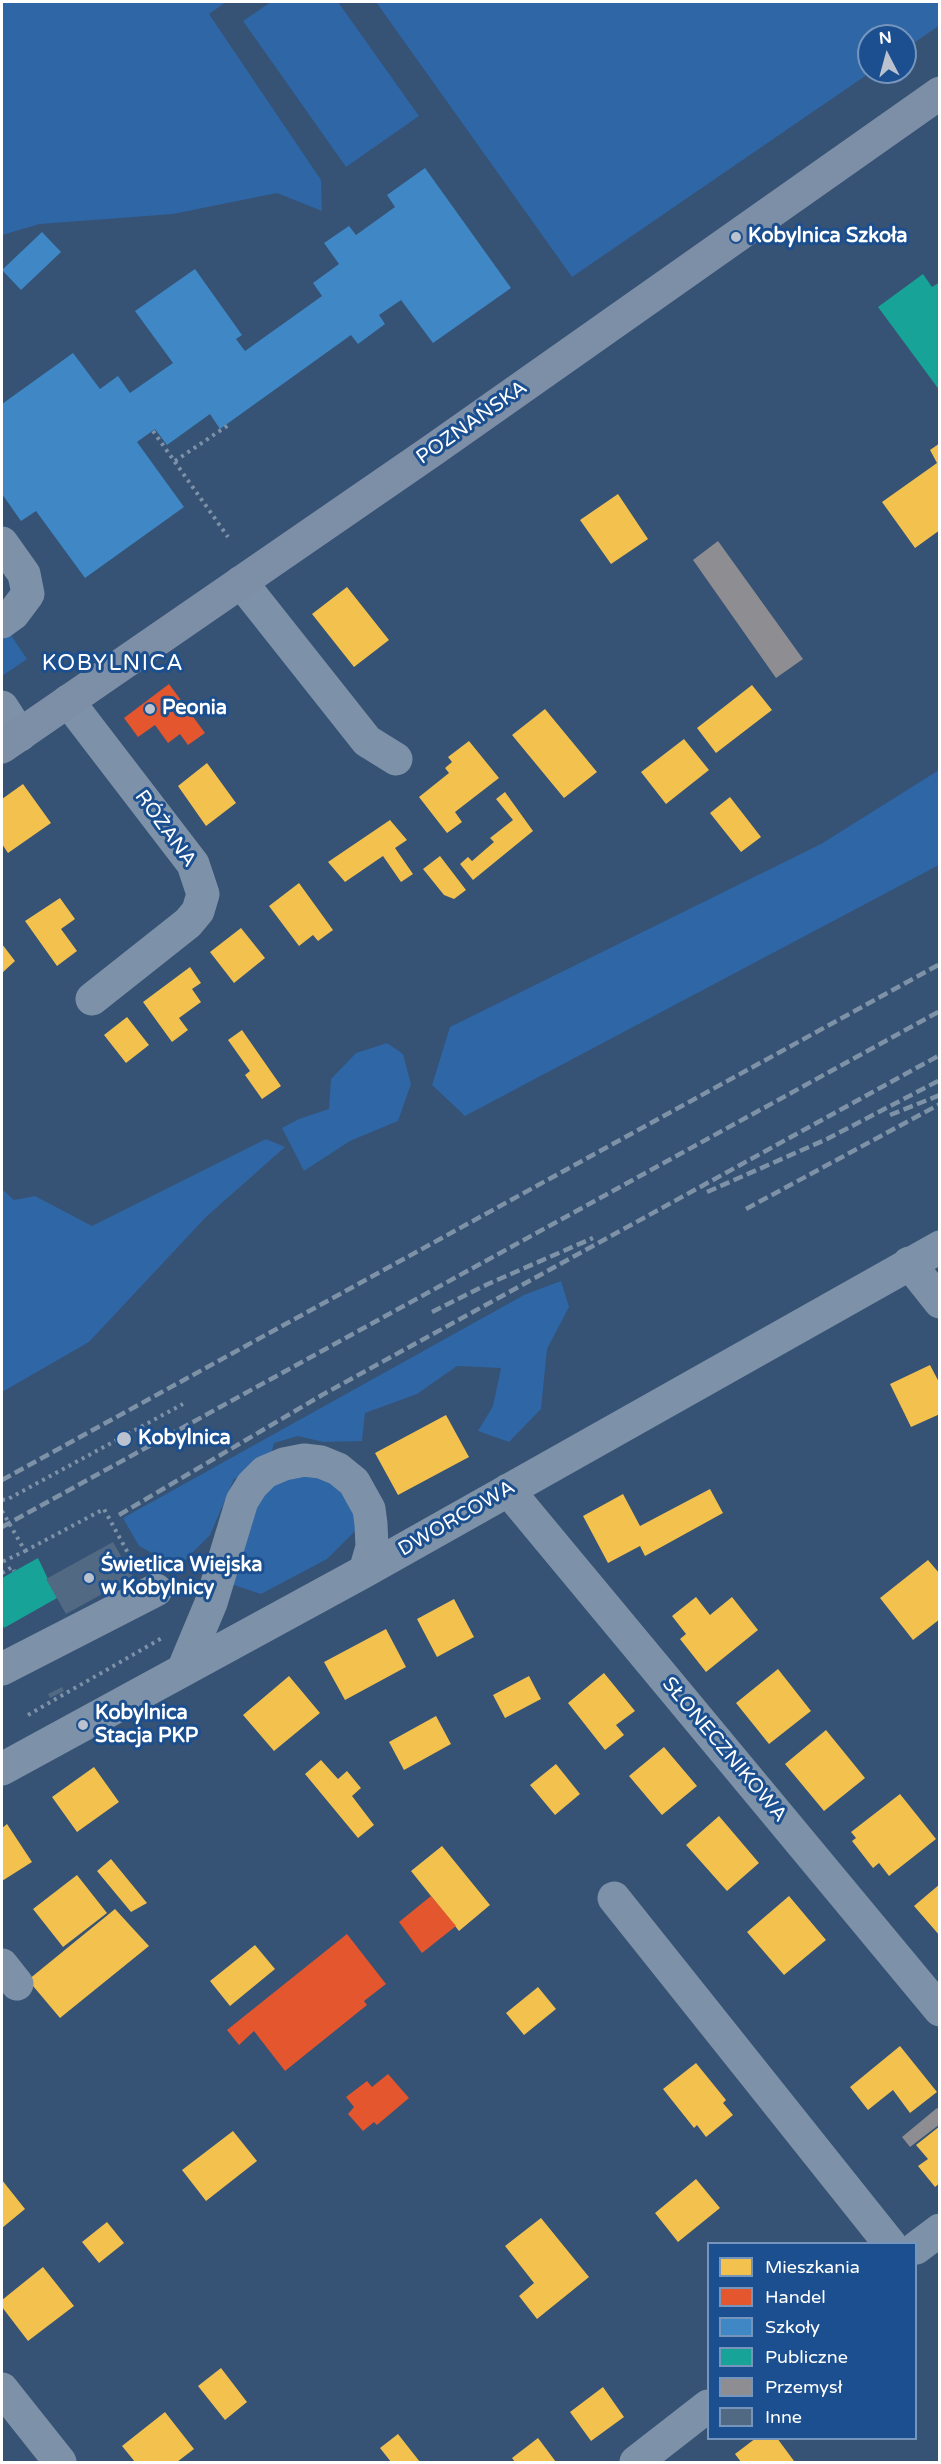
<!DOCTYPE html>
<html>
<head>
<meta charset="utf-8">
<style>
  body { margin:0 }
  #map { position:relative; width:941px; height:2464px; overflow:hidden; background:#365274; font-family:"Varela Round",sans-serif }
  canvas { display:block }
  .frame { position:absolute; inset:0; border:3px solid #fff; pointer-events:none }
  .legend { position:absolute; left:707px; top:2242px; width:210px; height:198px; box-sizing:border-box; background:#1b4f8f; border:2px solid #7695bc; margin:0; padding:8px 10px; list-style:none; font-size:18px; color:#fff }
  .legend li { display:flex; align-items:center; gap:12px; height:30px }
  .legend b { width:30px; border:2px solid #7695bc }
  .north { position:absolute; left:857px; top:24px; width:60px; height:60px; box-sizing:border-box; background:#1b4f8f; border:2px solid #7695bc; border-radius:50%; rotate:354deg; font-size:16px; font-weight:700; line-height:24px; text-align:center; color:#fff }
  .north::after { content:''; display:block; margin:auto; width:21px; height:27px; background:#b9c2ce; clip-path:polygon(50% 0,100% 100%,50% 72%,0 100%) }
</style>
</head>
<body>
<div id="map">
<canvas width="941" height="2464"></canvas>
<div class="frame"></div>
<ul class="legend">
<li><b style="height:16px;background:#f2c14e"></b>Mieszkania</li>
<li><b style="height:16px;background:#e4572e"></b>Handel</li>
<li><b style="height:16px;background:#3f88c5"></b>Szkoły</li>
<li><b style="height:16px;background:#17a398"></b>Publiczne</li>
<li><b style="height:16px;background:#8d8d92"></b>Przemysł</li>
<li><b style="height:16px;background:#526984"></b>Inne</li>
</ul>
<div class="north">N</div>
</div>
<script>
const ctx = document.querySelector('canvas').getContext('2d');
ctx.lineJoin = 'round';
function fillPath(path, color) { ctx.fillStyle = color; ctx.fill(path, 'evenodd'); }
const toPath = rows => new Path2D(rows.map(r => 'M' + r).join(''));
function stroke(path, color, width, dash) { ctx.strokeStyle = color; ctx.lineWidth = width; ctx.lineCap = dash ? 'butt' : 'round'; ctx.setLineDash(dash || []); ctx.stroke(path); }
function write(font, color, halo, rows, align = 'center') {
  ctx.font = font + ' "Varela Round",sans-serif'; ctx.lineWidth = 6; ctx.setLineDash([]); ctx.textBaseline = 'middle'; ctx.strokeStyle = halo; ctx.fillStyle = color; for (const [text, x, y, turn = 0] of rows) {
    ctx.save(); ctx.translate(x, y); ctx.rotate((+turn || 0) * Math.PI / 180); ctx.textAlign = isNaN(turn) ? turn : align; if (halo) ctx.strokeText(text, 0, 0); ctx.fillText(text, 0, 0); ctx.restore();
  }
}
fillPath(toPath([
  [2,2,226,2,209,14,321,180,322,211,277,193,173,214,40,224,2,235],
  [271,2,338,2,419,116,346,167,243,21],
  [376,2,939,2,940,25,905,49,905,36,869,36,869,72,871,72,572,277],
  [2,622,27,659,2,676],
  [939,770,939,865,465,1116,432,1085,450,1027,821,844],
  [387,1043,403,1054,411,1084,398,1121,350,1141,304,1171,282,1128,299,1119,329,1109,331,1079,356,1053],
  [266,1139,285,1147,206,1217,89,1342,2,1392,2,1189,14,1200,35,1196,92,1226],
  [561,1281,569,1307,547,1349,541,1409,509,1442,478,1431,493,1406,501,1368,457,1366,417,1394,365,1413,362,1441,323,1442,298,1436,274,1443,268,1468,234,1479,210,1535,178,1567,139,1546,123,1518,524,1295],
  [292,1475,316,1475,334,1483,354,1510,356,1530,327,1559,261,1594,231,1584,261,1495,276,1482]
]), '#2f66a5');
fillPath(toPath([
  [940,443,940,530,915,548,882,502,937,463,930,450],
  [618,494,648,539,611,564,580,520],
  [347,587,389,640,354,667,312,614],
  [752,685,772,710,716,753,697,728],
  [545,709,597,772,564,798,512,735],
  [684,739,709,770,666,804,641,772],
  [469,741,499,778,455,812,462,822,447,833,419,797,449,773,445,768,452,762,448,757],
  [207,763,236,803,206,826,178,786],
  [23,784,51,823,8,853,2,844,2,799],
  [505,792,533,831,473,880,460,864,468,857,472,861,494,842,490,838,513,820,496,799],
  [730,797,761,837,741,852,710,813],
  [390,820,407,840,395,848,413,874,401,882,383,856,345,882,328,862],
  [440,856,466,890,454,899,444,895,423,869],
  [299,883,333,930,318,941,313,935,299,946,269,906],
  [60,898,75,919,61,929,77,951,57,966,25,921],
  [241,928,265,958,234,983,210,952],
  [2,944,15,961,2,973],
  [190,967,201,983,192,989,201,1002,179,1018,188,1030,172,1042,143,1002],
  [127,1017,149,1045,126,1063,104,1035],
  [242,1030,281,1086,262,1099,245,1075,250,1071,228,1040],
  [930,1365,940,1384,940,1414,911,1427,890,1384],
  [446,1415,469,1457,398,1495,375,1453],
  [710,1489,723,1513,645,1556,640,1546,608,1563,583,1516,623,1494,640,1526],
  [928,1560,940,1574,940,1619,913,1640,880,1598],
  [696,1597,710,1615,732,1597,758,1630,706,1672,680,1639,686,1634,672,1616],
  [454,1599,474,1637,437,1657,417,1619],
  [386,1629,406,1667,345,1700,324,1662],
  [778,1669,811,1711,769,1744,736,1703],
  [604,1673,635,1711,616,1725,624,1735,605,1750,568,1703],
  [289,1676,320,1713,274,1751,243,1715],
  [529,1676,541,1699,505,1718,493,1695],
  [436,1716,451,1744,404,1770,389,1742],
  [826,1730,865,1778,824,1811,785,1764],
  [664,1747,697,1786,662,1815,629,1776],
  [321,1760,338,1779,347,1771,361,1788,352,1796,374,1825,358,1838,305,1774],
  [556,1764,580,1794,555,1815,530,1785],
  [94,1767,119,1802,77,1832,52,1797],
  [900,1794,936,1839,889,1876,879,1863,873,1868,852,1841,856,1838,851,1832],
  [719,1816,759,1863,727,1891,686,1845],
  [7,1824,32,1862,2,1881,2,1828],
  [442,1846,490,1905,459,1931,411,1871],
  [111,1859,147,1903,131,1912,97,1871],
  [77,1875,107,1913,63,1947,33,1909],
  [940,1884,940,1936,914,1906],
  [789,1896,826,1940,784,1975,747,1932],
  [115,1909,149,1946,60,2018,28,1980],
  [255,1945,275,1969,230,2006,210,1981],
  [538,1987,556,2009,524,2035,506,2013],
  [900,2046,937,2092,910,2113,893,2090,868,2110,850,2087],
  [696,2063,726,2100,723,2103,733,2115,706,2137,697,2125,694,2128,663,2089],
  [940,2126,940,2183,935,2187,918,2166,928,2159,916,2145],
  [233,2131,257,2161,206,2201,182,2170],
  [696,2179,720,2208,678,2242,655,2213],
  [2,2180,25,2209,2,2228],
  [541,2218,589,2277,537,2319,519,2296,534,2283,505,2246],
  [107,2222,124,2243,99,2263,82,2242],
  [43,2267,74,2306,28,2341,2,2307,2,2300],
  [221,2368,247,2402,225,2420,198,2386],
  [603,2387,624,2417,591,2441,570,2412],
  [165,2412,194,2449,177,2462,135,2462,122,2446],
  [398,2434,420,2462,391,2462,380,2448],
  [538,2438,556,2462,515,2462,512,2458],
  [756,2438,777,2438,794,2461,741,2462,735,2454]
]), '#f2c14e');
fillPath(toPath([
  [169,684,205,733,188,745,180,734,168,743,155,725,138,737,124,718],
  [431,1896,456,1926,422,1953,399,1922],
  [347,1934,386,1984,364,2001,367,2005,285,2071,254,2031,239,2045,227,2030],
  [388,2074,409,2098,377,2125,374,2122,363,2131,348,2114,354,2107,346,2097,367,2081,372,2087]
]), '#e4572e');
fillPath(toPath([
  [425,168,511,288,433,343,401,300,379,315,385,324,358,344,351,335,220,429,210,414,167,445,155,429,137,442,184,507,85,578,36,511,21,521,2,494,2,404,73,353,100,389,118,376,130,393,173,363,135,311,195,269,242,335,236,339,245,351,322,296,313,283,339,264,324,243,349,226,356,235,395,207,387,195],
  [42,232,61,252,21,290,2,270]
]), '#3f88c5');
fillPath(toPath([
  [923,274,932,287,940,282,940,391,878,307],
  [38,1558,57,1598,4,1628,2,1623,2,1578]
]), '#17a398');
fillPath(toPath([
  [718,541,803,659,776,678,693,560],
  [937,2108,940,2111,940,2124,910,2147,902,2137]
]), '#8d8d92');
fillPath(toPath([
  [113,1542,133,1577,66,1614,46,1579],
  [62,1687,64,1691,50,1698,48,1694]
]), '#526984');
stroke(toPath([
  [153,431,228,537],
  [175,461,230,424],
  [2,1500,8,1499,183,1404],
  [2,1511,25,1551,2,1562],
  [25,1551,104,1509,135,1566],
  [2,1573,12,1567,14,1571],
  [28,1715,162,1638]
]), '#7d92a8', 4, [3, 4.5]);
stroke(toPath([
  [2,543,24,574,28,594,13,614,2,622],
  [241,582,367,741,396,759],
  [68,701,193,864,203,894,198,911,188,923,92,999],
  [2,707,20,735],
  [909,1263,940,1302],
  [508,1490,940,2010],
  [2,1669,156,1590],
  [183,1670,211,1603,242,1501,252,1485,265,1472,284,1464,304,1460,321,1462,338,1469,354,1482,369,1509,371,1524,372,1547,365,1571],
  [2,1769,365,1571,940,1247],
  [614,1898,890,2244],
  [2,1965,17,1984],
  [916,2248,940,2230],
  [2,2389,60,2462],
  [636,2462,708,2406]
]), '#7d92a8', 33);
stroke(toPath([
  [2,747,433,450,940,93]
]), '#7d8ea7', 33);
stroke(toPath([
  [890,1115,940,1095],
  [707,1192,827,1139,940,1080],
  [746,1209,940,1104],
  [432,1312,488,1284,593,1238],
  [2,1480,940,964],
  [119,1515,322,1395,940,1055],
  [2,1527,940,1011]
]), '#7e92a7', 4.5, [10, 4.5]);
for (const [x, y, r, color] of [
  [736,237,6,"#b9c2ce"],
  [150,709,6,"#b9c2ce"],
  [124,1439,8,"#b9c2ce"],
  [89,1578,6,"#b9c2ce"],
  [83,1725,6,"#b9c2ce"]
]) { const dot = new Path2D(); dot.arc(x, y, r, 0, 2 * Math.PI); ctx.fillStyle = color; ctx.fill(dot); stroke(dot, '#1b4f8f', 2); }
write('bold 20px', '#fff', '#1b4f8f', [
  ["Kobylnica Szkoła",748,237],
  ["Peonia",162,709],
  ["Kobylnica",138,1439],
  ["Świetlica Wiejska",101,1566],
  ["w Kobylnicy",101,1589],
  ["Kobylnica",95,1714],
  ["Stacja PKP",95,1737]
], 'left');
write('20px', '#fff', '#1b4f8f', [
  ["POZNAŃSKA",472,423,-35],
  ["RÓŻANA",165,829,54],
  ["DWORCOWA",457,1519,-30],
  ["SŁONECZNIKOWA",724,1750,50]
]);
ctx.letterSpacing = '1.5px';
write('22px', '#fff', '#1b4f8f', [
  ["KOBYLNICA",113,664]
]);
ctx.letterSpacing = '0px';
</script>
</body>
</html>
